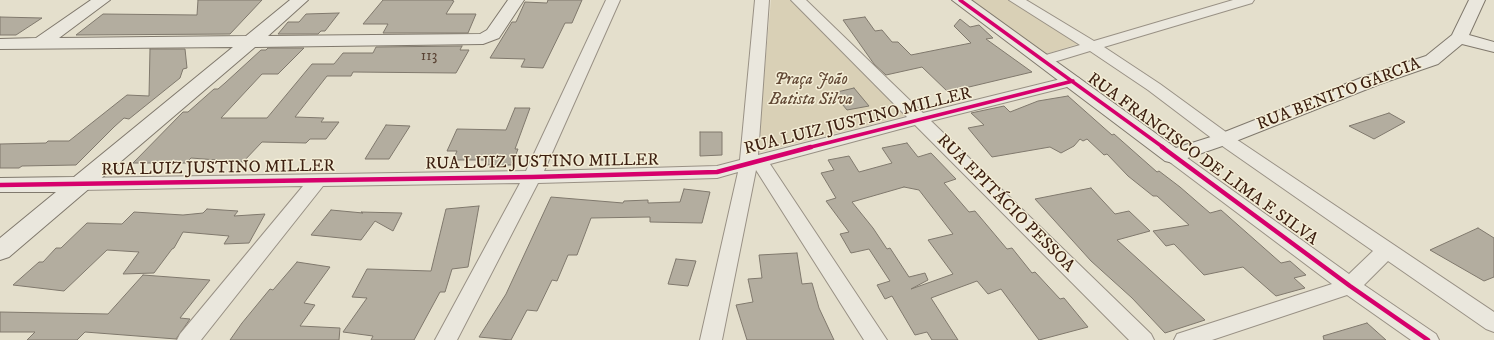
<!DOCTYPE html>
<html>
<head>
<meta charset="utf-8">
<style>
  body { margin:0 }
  canvas { display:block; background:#e4dfcc }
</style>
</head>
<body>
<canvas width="1494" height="340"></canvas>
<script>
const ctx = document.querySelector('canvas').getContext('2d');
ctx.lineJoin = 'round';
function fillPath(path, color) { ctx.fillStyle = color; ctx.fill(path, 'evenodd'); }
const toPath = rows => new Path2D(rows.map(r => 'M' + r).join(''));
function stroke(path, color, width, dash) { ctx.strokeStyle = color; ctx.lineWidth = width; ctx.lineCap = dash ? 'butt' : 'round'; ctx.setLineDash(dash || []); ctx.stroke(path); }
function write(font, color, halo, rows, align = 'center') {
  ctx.font = font + ' "IM FELL DW Pica",serif'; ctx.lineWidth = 3; ctx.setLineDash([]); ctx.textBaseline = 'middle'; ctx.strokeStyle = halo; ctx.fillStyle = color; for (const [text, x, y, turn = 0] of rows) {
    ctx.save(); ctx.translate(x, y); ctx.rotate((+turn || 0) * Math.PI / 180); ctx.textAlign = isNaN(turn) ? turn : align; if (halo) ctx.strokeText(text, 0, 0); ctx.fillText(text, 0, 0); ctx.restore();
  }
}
fillPath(toPath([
  [771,0,790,0,905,116,757,153],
  [967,0,1010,0,1081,43,1046,54]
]), '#d9d0b6');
const building = toPath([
  [198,0,262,0,230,34,76,35,103,14,197,15,198,0],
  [383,0,451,0,454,1,446,14,476,14,468,33,383,33,388,24,363,24,383,0],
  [548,0,582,0,572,23,565,23,543,68,521,67,525,59,490,58,512,22,516,22,525,2,547,3,548,0],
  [339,13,325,31,321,31,318,34,278,34,288,22,299,22,306,14,339,13],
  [0,17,42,18,16,35,0,35,0,17],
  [865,17,875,31,882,30,892,42,898,42,911,55,971,43,954,26,960,19,970,27,979,25,993,38,986,39,1032,72,948,92,922,67,886,75,874,64,843,20,865,17],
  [462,46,460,50,469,50,456,73,353,72,351,76,327,76,295,117,324,118,321,122,339,122,326,139,310,139,306,143,262,142,243,162,191,158,186,163,133,163,183,112,188,112,214,89,218,89,225,83,261,50,266,50,268,48,304,48,278,74,262,74,221,118,267,118,312,64,334,64,343,53,373,53,376,47,462,46],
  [150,49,185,49,187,68,183,69,180,78,129,119,124,118,114,127,76,165,22,166,19,168,0,168,0,144,46,143,48,141,69,141,127,95,149,96,150,49],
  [854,88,869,106,847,110,833,93,854,88],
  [1068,96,1112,135,1114,134,1157,172,1159,171,1180,187,1210,213,1221,210,1281,263,1290,261,1306,275,1294,278,1305,288,1276,296,1243,267,1204,275,1174,244,1166,246,1153,231,1189,225,1157,196,1153,196,1128,176,1107,154,1104,155,1087,139,1083,141,1080,139,1074,146,1061,153,1050,147,992,157,968,128,984,125,971,113,1004,106,1010,112,1038,101,1068,96],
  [515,108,530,108,515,149,518,149,512,165,485,165,487,160,453,160,457,151,447,151,457,129,506,130,515,108],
  [1389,113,1405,122,1374,139,1349,126,1389,113],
  [386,125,410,126,389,159,365,159,386,125],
  [700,132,722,132,722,155,700,156,700,132],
  [907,143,918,157,931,153,956,179,944,183,969,212,975,211,1007,249,1012,248,1032,273,1035,272,1060,299,1064,298,1088,327,1039,340,1001,289,988,294,977,281,931,298,958,340,932,340,927,332,915,335,892,296,885,299,877,285,890,281,869,249,851,253,840,234,849,232,826,201,836,198,821,173,834,170,828,160,849,156,859,172,892,163,882,148,907,143],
  [904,187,919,190,953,234,928,240,953,274,911,289,928,280,925,273,909,277,890,248,887,249,873,228,852,202,904,187],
  [1091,188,1115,214,1129,211,1150,231,1117,240,1205,320,1165,333,1132,298,1091,261,1035,199,1091,188],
  [684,189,710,192,702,223,650,222,650,217,591,218,577,255,568,255,557,281,552,280,537,311,527,310,511,340,479,337,506,294,551,197,623,203,624,201,648,200,648,203,680,202,684,189],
  [479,206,468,267,452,269,445,292,440,292,414,340,371,340,373,336,343,332,367,298,352,297,367,269,431,271,446,209,479,206],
  [207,209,238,211,234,216,265,214,249,243,224,244,229,236,183,232,174,248,172,249,154,273,123,274,139,252,107,250,64,291,13,285,39,262,43,262,56,248,61,248,87,223,122,224,134,212,183,215,203,213,207,209],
  [331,210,363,213,361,212,402,213,393,231,375,221,361,240,311,235,331,210],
  [1478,228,1494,238,1494,277,1484,281,1430,250,1478,228],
  [797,253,802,284,812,283,819,308,834,340,747,340,736,305,753,302,748,279,762,278,759,255,797,253],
  [676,259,696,261,688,286,668,284,676,259],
  [297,262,330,267,304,303,315,305,300,326,340,328,339,340,230,340,242,323,270,289,273,290,297,262],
  [143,275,210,280,180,318,190,319,176,339,85,332,77,340,27,340,35,332,0,332,0,312,108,314,143,275],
  [1367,323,1386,340,1324,340,1323,336,1367,323]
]);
fillPath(building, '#b3ad9f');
stroke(building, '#80796d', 1);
const street = toPath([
  [606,0,620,0,544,171,717,166,740,160,755,0,769,0,758,155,907,117,791,0,806,0,923,113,1073,76,1079,78,1081,81,1079,84,931,121,1151,334,1154,340,1129,340,915,125,770,164,887,340,864,340,756,170,722,340,700,340,738,172,717,178,538,183,457,340,435,340,520,183,323,186,201,340,177,340,180,334,303,186,80,190,74,188,71,184,74,180,80,178,526,171,606,0],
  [1009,0,1026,0,1094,41,1233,0,1254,0,1252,3,1104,47,1160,84,1230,135,1494,312,1494,332,1486,329,1388,261,1364,285,1436,334,1439,340,1411,340,1347,295,1212,340,1174,340,1177,334,1332,284,1167,160,1164,156,1167,152,1173,151,1179,152,1349,274,1373,251,1218,143,1148,90,1090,51,1044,65,1039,63,1036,60,1039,57,1080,45,1009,0]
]);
const secondary = toPath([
  [91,0,110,0,59,38,246,36,290,0,308,0,268,36,480,34,487,30,508,0,524,0,499,38,483,44,255,47,9,257,0,260,0,238,56,192,0,192,0,178,74,177,233,47,0,49,0,39,36,38,91,0],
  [952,0,971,0,1176,148,1217,135,1366,76,1426,56,1452,35,1469,0,1485,0,1469,35,1494,42,1494,52,1462,44,1438,64,1380,84,1231,143,1173,163,1165,161,952,0]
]);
stroke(street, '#999185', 2);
stroke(secondary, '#80796d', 2);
fillPath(street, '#eae7dd');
fillPath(secondary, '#eae7dd');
stroke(toPath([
  [960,0,1164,148],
  [807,148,1073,81]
]), '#d6006c', 3.5);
stroke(toPath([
  [1162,147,1350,286,1428,340],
  [0,185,532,177,717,172,811,147]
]), '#d6006c', 4.5);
write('15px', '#5a4334', null, [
  ["113",429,57]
]);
write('italic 17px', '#624936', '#f4eed7', [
  ["Praça João",811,80],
  ["Batista Silva",811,100]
]);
write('17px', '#3d2011', '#f4eed7', [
  ["RUA BENITO GARCIA",1339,95,-21],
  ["RUA LUIZ JUSTINO MILLER",858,122,-14],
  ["RUA FRANCISCO DE LIMA E SILVA",1202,160,36],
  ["RUA LUIZ JUSTINO MILLER",542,163,-1],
  ["RUA LUIZ JUSTINO MILLER",218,169,-1],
  ["RUA EPITÁCIO PESSOA",1005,204,45]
]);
</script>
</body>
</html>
